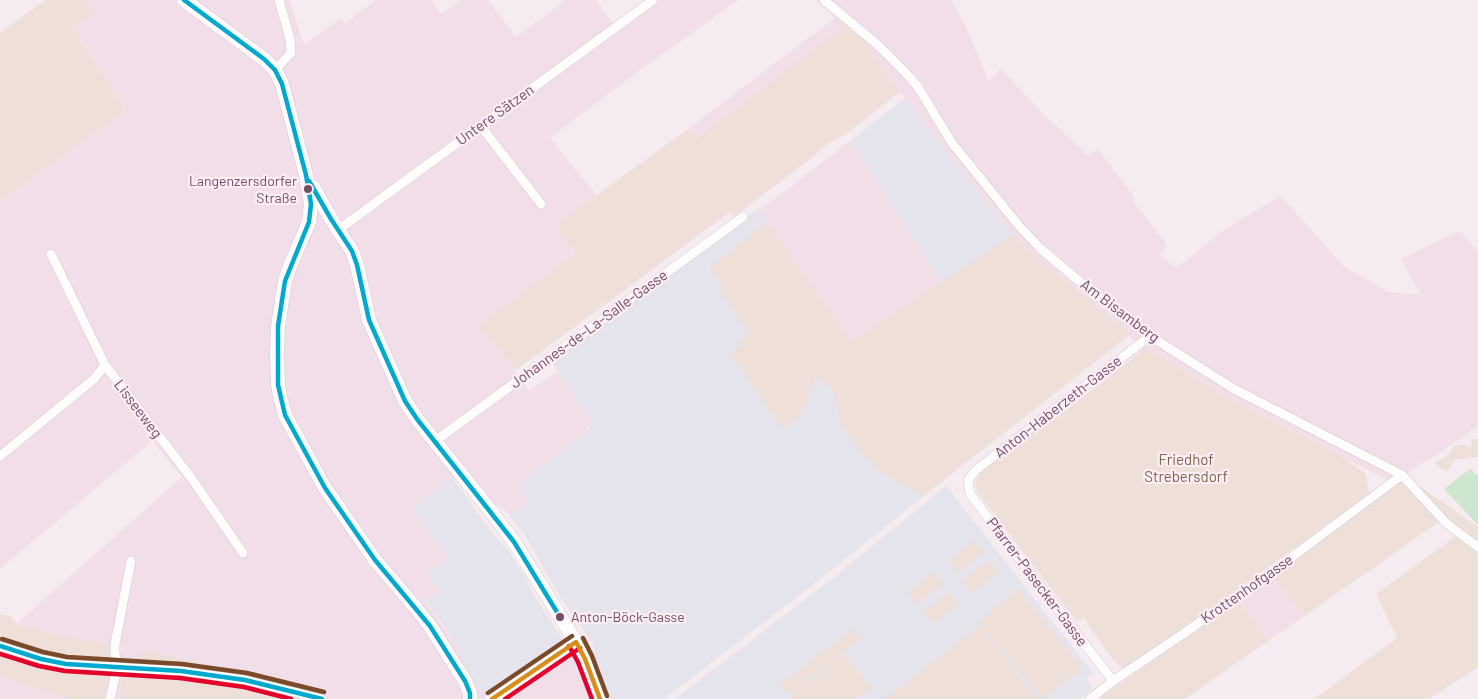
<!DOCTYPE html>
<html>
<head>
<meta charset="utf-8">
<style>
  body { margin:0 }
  canvas { display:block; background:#f6ebf0 }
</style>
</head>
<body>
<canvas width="1478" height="699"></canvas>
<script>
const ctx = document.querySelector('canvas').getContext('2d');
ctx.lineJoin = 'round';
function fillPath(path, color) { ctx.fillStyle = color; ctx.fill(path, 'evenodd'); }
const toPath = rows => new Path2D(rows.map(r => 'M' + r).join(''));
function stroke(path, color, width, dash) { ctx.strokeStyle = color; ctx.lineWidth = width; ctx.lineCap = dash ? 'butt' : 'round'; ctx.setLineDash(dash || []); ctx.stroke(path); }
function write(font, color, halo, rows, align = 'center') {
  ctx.font = font + ' Barlow,sans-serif'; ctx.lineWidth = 4.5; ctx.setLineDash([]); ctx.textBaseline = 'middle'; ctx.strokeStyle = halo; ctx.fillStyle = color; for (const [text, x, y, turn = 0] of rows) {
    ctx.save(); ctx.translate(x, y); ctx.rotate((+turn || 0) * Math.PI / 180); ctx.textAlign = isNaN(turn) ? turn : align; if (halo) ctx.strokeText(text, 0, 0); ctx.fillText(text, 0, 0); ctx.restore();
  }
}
fillPath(toPath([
  [86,0,290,0,304,45,341,18,345,23,376,0,433,0,433,3,440,14,462,0,488,0,516,37,566,0,596,0,613,23,645,0,738,0,646,66,550,138,597,196,555,225,575,253,479,326,489,335,529,391,558,372,592,424,586,428,587,431,529,475,528,503,511,515,452,477,412,508,448,558,439,592,426,602,487,693,563,640,590,651,609,699,0,699,0,614,11,617,16,624,182,477,152,441,0,569,0,201,125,111,73,25,93,12],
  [816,0,951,0,964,23,989,81,1001,69,1044,115,1088,155,1098,149,1135,198,1133,201,1167,245,1160,256,1177,268,1221,232,1280,196,1346,268,1389,292,1421,295,1401,259,1460,231,1478,252,1478,426,1438,454,1406,473,1388,480,1228,398,1153,350,1143,350,1129,336,1018,242,996,217,868,51,870,48,846,26,695,138,688,129,835,18],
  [850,141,941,282,850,342,760,210],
  [1273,576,1289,600,1306,615,1268,641,1239,601]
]), '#f1dee8');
fillPath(toPath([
  [903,100,907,101,972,185,1012,235,1029,251,1128,333,1127,337,958,469,833,569,664,699,609,699,592,651,594,645,561,598,522,531,509,516,528,503,518,485,529,475,587,431,592,424,552,362,759,208,850,342,941,282,850,141],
  [452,477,486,525,510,553,527,581,535,597,563,640,487,693,480,691,449,634,426,601,439,592,426,574,448,558,412,508],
  [946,486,1093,673,1086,677,1093,688,1079,699,675,699,837,575]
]), '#e5e3ec');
fillPath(toPath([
  [45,0,86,0,94,12,73,26,125,111,0,201,0,33],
  [846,25,870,47,868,51,900,92,846,134,826,145,814,156,734,217,730,212,515,371,489,335,486,337,478,326,575,253,555,225,688,129,696,138],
  [768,222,850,342,1012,235,1029,251,1128,333,1127,337,923,496,879,471,857,448,841,424,832,388,815,377,806,404,795,419,782,429,730,353,741,346,738,341,748,334,718,289,722,286,709,267],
  [1143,350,1152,350,1228,398,1338,454,1366,474,1369,494,1124,671,1107,652,1084,618,1077,622,977,492,975,483,980,473,1053,415,1056,418],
  [1478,438,1478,458,1476,457,1455,460,1446,472,1434,463,1450,454,1455,445,1465,445,1471,448,1472,440],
  [1399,481,1403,481,1439,522,1306,615,1289,600,1273,576],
  [1418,485,1478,527,1478,542,1444,517,1434,503],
  [1456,536,1478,554,1478,667,1429,699,1314,699,1397,638,1376,594],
  [974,540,983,553,957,573,948,561],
  [989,560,998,572,972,593,962,581],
  [934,572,943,584,917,604,907,592],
  [1018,589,1082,668,1043,699,978,622],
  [949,592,958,604,932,624,923,612],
  [1239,601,1268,641,1185,699,1100,699,1099,698],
  [0,614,11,617,16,624,54,634,113,645,113,663,80,661,47,656,0,642],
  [979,626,1038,699,885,699],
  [853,628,861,638,789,695,780,685],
  [144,648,145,651,285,682,284,685,198,669,132,664],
  [0,650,70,668,105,671,108,674,104,699,73,699,0,677],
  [844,654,871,688,856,699,792,699,790,696],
  [129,672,226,681,285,693,307,699,120,699,123,675]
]), '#eee0d9');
fillPath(toPath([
  [1470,469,1478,476,1478,525,1444,489]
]), '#cee5ce');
const street = toPath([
  [824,0,878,45,906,73,918,87,952,143,1020,227,1041,249,1086,287,1150,336,1234,389,1402,475,1447,524,1478,547],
  [275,70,291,53,290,39,279,0],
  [480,125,541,204],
  [338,230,653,0],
  [51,254,105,365,192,479,243,553],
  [435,441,743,217],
  [0,456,94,379,105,365],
  [0,646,41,659,66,664,181,671,245,680,322,699],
  [1113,681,970,494,968,480,976,470,1150,336],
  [110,699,117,668,115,653,115,644,131,561],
  [1090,699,1113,681,1183,634,1296,554,1402,475]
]);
const secondary = toPath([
  [184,0,264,59,275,70,282,84,306,175,311,204,309,222,290,266,285,281,278,326,277,354,278,385,280,396,285,415,325,488,375,560,415,607,430,626,465,681,470,693,470,699],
  [313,187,331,219,352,251,357,265,369,320,405,401,417,419,486,505,514,542,576,642,585,659,600,699],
  [492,699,576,642]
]);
stroke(street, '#d3c7ce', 10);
stroke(secondary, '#d4c8cf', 15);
stroke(street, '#fefcfd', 9);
stroke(secondary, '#fefcfd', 14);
stroke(toPath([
  [184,0,264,59,275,70,282,84,306,175,311,204,309,222,285,281,278,326,278,385,285,415,325,488,375,560,430,626,465,681,470,693,470,699],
  [309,181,331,219,352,251,357,265,369,320,405,401,417,419,514,542,560,617],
  [0,646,41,659,66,664,181,671,245,680,322,699]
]), '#00a9ce', 4.5);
stroke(toPath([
  [569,646,578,662,592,699],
  [0,654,39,666,65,671,180,678,244,687,291,699],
  [505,699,580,648]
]), '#e4002b', 4.5);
stroke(toPath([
  [583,638,592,656,607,696],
  [2,639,43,652,67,657,182,664,247,673,324,692],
  [488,693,572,636]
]), '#7a4b2a', 4.5);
stroke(toPath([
  [492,699,576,642,585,659,600,699]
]), '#d6901a', 4.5);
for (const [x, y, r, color] of [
  [308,189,5,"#724e68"],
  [560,617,5,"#724e68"]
]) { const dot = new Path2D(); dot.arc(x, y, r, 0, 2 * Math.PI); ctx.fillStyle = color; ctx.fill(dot); stroke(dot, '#fdedf5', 2); }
write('14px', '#724e68', '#fdedf5', [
  ["Langenzersdorfer",297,181],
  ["Straße",297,198],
  ["Anton-Böck-Gasse",571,617,"left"]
], 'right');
write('15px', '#724e68', '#fdedf5', [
  ["Untere Sätzen",495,115,-36],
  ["Am Bisamberg",1120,311,37],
  ["Johannes-de-La-Salle-Gasse",589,329,-36],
  ["Anton-Haberzeth-Gasse",1058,407,-38],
  ["Lisseeweg",138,409,53],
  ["Pfarrer-Pasecker-Gasse",1037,582,53],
  ["Krottenhofgasse",1247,589,-35]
]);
write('15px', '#7c684a', '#fdedf5', [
  ["Friedhof",1186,460],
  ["Strebersdorf",1186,477]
]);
</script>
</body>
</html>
